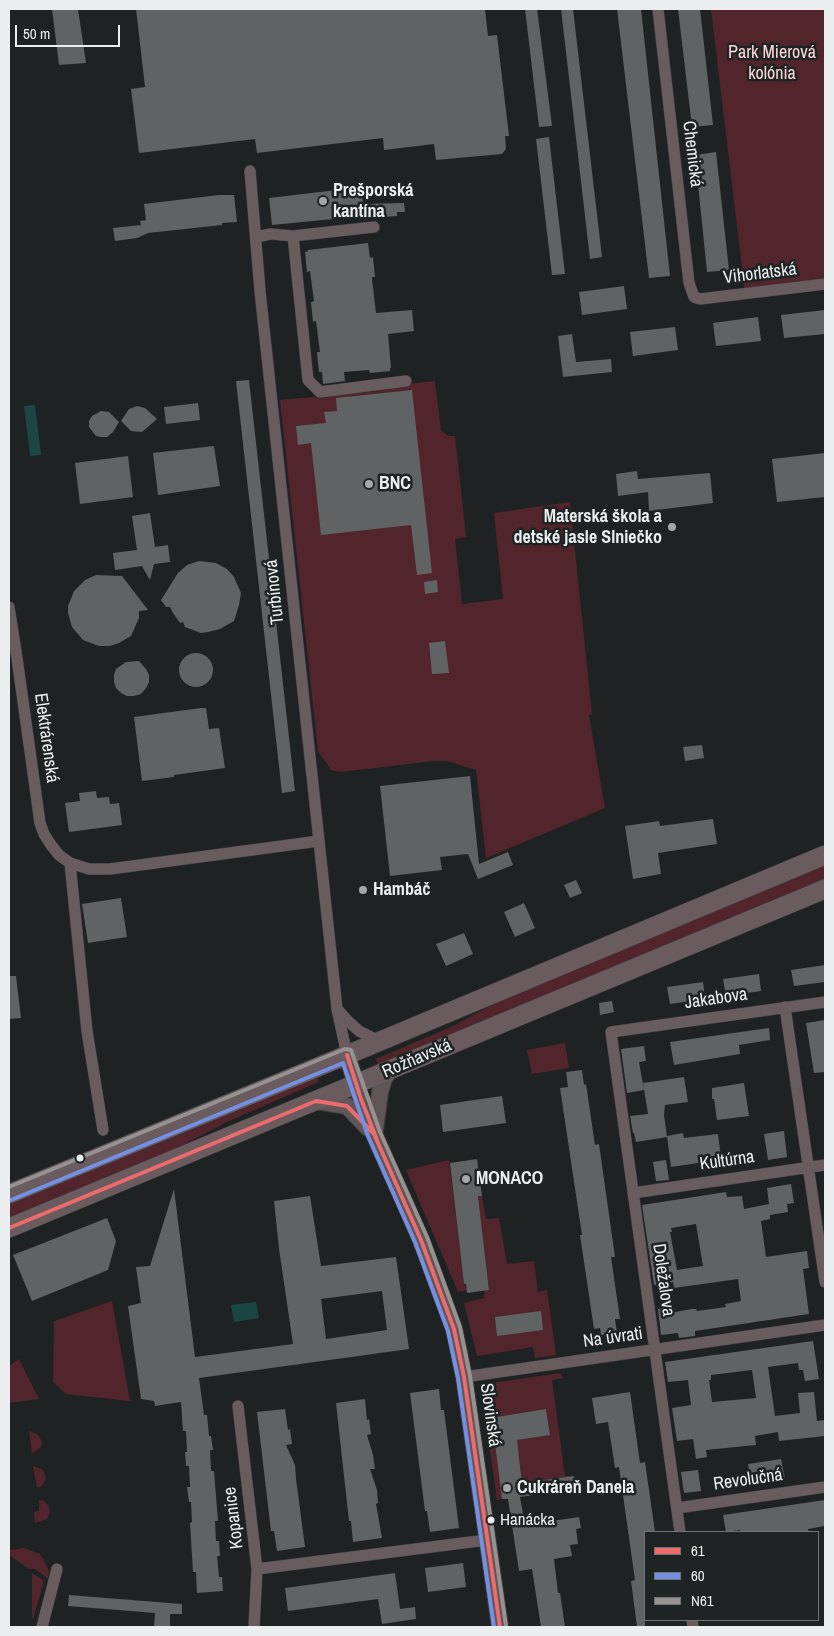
<!DOCTYPE html>
<html>
<head>
<meta charset="utf-8">
<style>
  body { margin:0 }
  #map { position:relative; width:834px; height:1636px; overflow:hidden; background:#1f2222; font-family:"Archivo Narrow",sans-serif }
  canvas { display:block }
  .frame { position:absolute; inset:0; border:10px solid #ebeeee; pointer-events:none }
  .legend { position:absolute; left:644px; top:1531px; width:175px; height:90px; box-sizing:border-box; background:#1e2323; border:1px solid #707474; margin:0; padding:6px 9px; list-style:none; font-size:15px; color:#ebeeee }
  .legend li { display:flex; align-items:center; gap:10px; height:25px }
  .legend b { width:25px; border:1px solid #707474 }
  .scale { position:absolute; left:15px; top:25px; width:105px; height:22px; box-sizing:border-box; border:2px solid #ebeeee; border-top:0; padding-left:6px; font-size:15px; line-height:18px; white-space:nowrap; color:#ebeeee; -webkit-text-stroke:4px #1e2323; paint-order:stroke }
</style>
</head>
<body>
<div id="map">
<canvas width="834" height="1636"></canvas>
<div class="frame"></div>
<ul class="legend">
<li><b style="height:6px;background:#ec6b6c"></b>61</li>
<li><b style="height:6px;background:#7490e4"></b>60</li>
<li><b style="height:6px;background:#959291"></b>N61</li>
</ul>
<div class="scale">50 m</div>
</div>
<script>
const ctx = document.querySelector('canvas').getContext('2d');
ctx.lineJoin = 'round';
function fillPath(path, color) { ctx.fillStyle = color; ctx.fill(path, 'evenodd'); }
const toPath = rows => new Path2D(rows.map(r => 'M' + r).join(''));
function stroke(path, color, width, dash) { ctx.strokeStyle = color; ctx.lineWidth = width; ctx.lineCap = dash ? 'butt' : 'round'; ctx.setLineDash(dash || []); ctx.stroke(path); }
function write(font, color, halo, rows, align = 'center') {
  ctx.font = font + ' "Archivo Narrow",sans-serif'; ctx.lineWidth = 5; ctx.setLineDash([]); ctx.textBaseline = 'middle'; ctx.strokeStyle = halo; ctx.fillStyle = color; for (const [text, x, y, turn = 0] of rows) {
    ctx.save(); ctx.translate(x, y); ctx.rotate((+turn || 0) * Math.PI / 180); ctx.textAlign = isNaN(turn) ? turn : align; if (halo) ctx.strokeText(text, 0, 0); ctx.fillText(text, 0, 0); ctx.restore();
  }
}
fillPath(toPath([
  [711,9,825,9,825,284,745,293],
  [435,381,441,431,449,436,455,436,464,517,466,537,455,539,462,604,503,599,494,513,570,502,592,714,589,715,605,808,486,858,476,770,447,761,434,761,340,772,331,770,318,751,280,400,379,391,379,387],
  [825,864,825,882,378,1066,376,1059,453,1026,510,995],
  [565,1043,569,1068,532,1074,527,1050],
  [316,1075,319,1082,231,1120,171,1151,9,1219,9,1203],
  [449,1160,464,1284,467,1290,458,1292,406,1170],
  [478,1196,482,1196,486,1219,499,1218,507,1264,534,1261,538,1292,547,1290,556,1355,535,1358,533,1347,477,1356,464,1303,484,1298,484,1291,489,1289],
  [112,1301,130,1401,66,1394,53,1382,54,1321],
  [19,1359,39,1399,9,1403,9,1366],
  [560,1373,563,1378,552,1380,565,1476,574,1476,522,1483,519,1454,497,1455,502,1499,497,1500,489,1444,550,1435,546,1409,484,1419,481,1389,485,1384],
  [29,1431,37,1434,42,1441,41,1447,32,1454],
  [34,1466,43,1470,46,1478,42,1486,37,1488,33,1467],
  [39,1500,44,1501,48,1505,50,1512,47,1519,35,1523,34,1512,39,1511],
  [24,1548,40,1554,44,1560,49,1572,48,1579,35,1569,29,1569,9,1555,9,1550],
  [32,1573,44,1581,33,1619,32,1619]
]), '#52252d');
fillPath(toPath([
  [35,405,41,455,30,456,24,406],
  [256,1302,259,1318,234,1322,231,1305]
]), '#1c4645');
fillPath(toPath([
  [52,9,78,9,86,63,59,65],
  [136,9,485,9,488,36,497,35,509,136,505,136,506,149,502,154,436,160,434,144,384,150,383,138,257,153,255,139,139,153,131,89,145,87],
  [525,9,537,9,552,126,539,127],
  [561,9,573,9,602,257,590,259],
  [617,9,641,9,670,276,649,278],
  [678,9,700,9,713,125,692,127],
  [549,137,565,274,552,275,536,139],
  [716,152,729,270,707,272,695,155],
  [362,187,363,204,404,203,405,212,397,212,397,216,384,217,384,214,272,225,269,198],
  [219,195,234,195,237,222,222,223,222,225,148,233,137,238,115,241,113,228,141,225,140,221,146,220,144,204],
  [368,243,370,258,373,257,375,277,372,277,372,279,376,313,412,310,414,331,388,334,391,368,390,368,390,371,370,373,369,370,344,372,345,381,323,384,322,372,319,372,317,352,320,352,316,321,313,322,311,302,314,301,310,271,307,272,305,252,308,251,308,250],
  [624,286,627,309,582,315,579,292],
  [825,310,825,334,784,338,781,315],
  [758,317,761,341,716,346,713,323],
  [675,327,678,350,633,356,630,332],
  [572,334,576,362,611,359,612,372,563,377,558,336],
  [249,380,295,791,282,793,236,381],
  [412,390,432,573,417,575,411,525,321,535,311,443,298,445,296,426,326,423,324,412,337,411,336,398],
  [198,403,200,420,166,424,164,407],
  [137,406,145,408,157,419,142,432,131,431,121,421,129,409],
  [101,411,109,412,119,422,113,432,107,437,101,437,96,436,89,427,89,421,92,416],
  [214,446,220,486,158,495,153,453],
  [825,453,825,497,777,502,772,459],
  [128,456,133,497,80,504,75,463],
  [637,471,638,479,710,473,713,503,649,511,648,492,618,496,616,474],
  [150,513,155,547,168,545,170,562,154,564,150,580,142,566,115,570,113,553,137,550,132,516],
  [199,561,216,563,227,569,234,577,241,593,239,605,234,621,220,629,208,632,201,633,185,627,183,622,180,623,173,613,170,607,166,607,161,600,178,573,187,565],
  [96,575,122,576,148,610,139,611,139,618,131,636,119,643,110,646,99,646,83,640,72,627,68,613,68,606,74,591,85,580],
  [437,580,438,592,425,594,424,582],
  [445,641,449,673,432,674,429,643],
  '179 670a17 17 0 1 1 34 0a17 17 0 1 1-34 0Z',
  [139,661,146,669,149,675,149,682,146,688,141,694,134,696,127,696,121,693,116,688,114,682,114,675,116,669,126,662],
  [201,708,206,708,209,729,219,728,225,768,174,775,174,777,142,781,134,717],
  [702,745,704,758,685,761,683,747],
  [470,776,479,864,508,852,513,865,478,879,468,854,440,857,442,870,390,876,380,786],
  [96,791,97,798,109,797,110,804,119,803,122,825,69,832,65,803,80,801,79,793],
  [713,819,717,844,658,853,661,874,633,879,625,826,659,821,660,826],
  [576,880,582,893,570,898,564,885],
  [121,898,127,937,88,943,82,904],
  [524,903,535,928,515,937,504,912],
  [464,933,473,954,446,966,436,944],
  [825,965,825,982,794,986,791,970],
  [759,974,761,991,726,996,723,979],
  [9,976,16,976,21,1018,9,1019],
  [703,982,705,999,670,1004,667,987],
  [612,1001,614,1012,600,1015,599,1003],
  [825,1020,825,1072,814,1073,806,1023],
  [769,1028,770,1040,739,1045,740,1054,674,1065,670,1042],
  [644,1046,646,1061,639,1062,644,1090,627,1093,621,1049],
  [582,1070,584,1085,586,1084,595,1145,599,1144,615,1257,611,1257,620,1319,615,1319,617,1333,601,1335,600,1328,594,1329,580,1235,582,1235,560,1088,568,1087,566,1072],
  [684,1077,688,1102,665,1105,664,1115,667,1137,636,1142,634,1133,633,1133,630,1116,648,1114,643,1083],
  [744,1083,749,1116,717,1120,714,1099,712,1099,712,1088],
  [502,1096,506,1123,443,1132,440,1105],
  [784,1131,787,1157,768,1160,764,1134],
  [683,1133,684,1138,718,1134,722,1166,705,1165,705,1162,671,1167,667,1136],
  [477,1159,482,1196,478,1196,489,1290,467,1293,466,1284,464,1284,450,1163],
  [666,1160,669,1180,656,1181,653,1162],
  [791,1184,794,1203,787,1204,788,1212,770,1215,770,1219,761,1221,766,1257,807,1251,809,1268,803,1269,809,1314,695,1331,695,1336,679,1338,678,1333,661,1335,658,1309,674,1307,675,1312,692,1309,696,1309,697,1311,726,1307,725,1304,741,1301,738,1279,674,1288,673,1282,654,1285,642,1205,726,1192,727,1197,742,1196,744,1209,769,1204,767,1188],
  [696,1224,703,1266,677,1270,670,1232,672,1232,671,1228],
  [174,1189,195,1357,293,1344,279,1249,274,1201,310,1196,321,1266,396,1257,409,1349,199,1378,204,1415,207,1415,209,1436,211,1436,213,1450,210,1450,211,1471,214,1471,218,1521,215,1521,216,1541,219,1541,220,1556,217,1556,219,1577,222,1577,223,1591,197,1593,196,1572,193,1572,190,1523,192,1522,191,1502,189,1502,187,1487,190,1487,189,1466,186,1466,185,1452,187,1452,186,1431,183,1431,181,1402,155,1406,154,1401,141,1399,128,1306,141,1303,136,1267,150,1266],
  [382,1291,387,1330,326,1339,321,1299],
  [107,1218,116,1241,108,1270,32,1301,13,1255],
  [541,1311,543,1330,497,1336,495,1317],
  [813,1341,819,1379,805,1381,803,1370,799,1370,798,1363,768,1367,775,1416,800,1413,798,1393,814,1392,817,1421,825,1420,825,1436,779,1441,778,1432,755,1436,756,1445,706,1450,707,1457,696,1459,693,1439,677,1441,672,1408,691,1405,688,1380,668,1382,665,1362],
  [752,1370,756,1398,712,1402,709,1380,711,1380,711,1375],
  [439,1389,441,1410,444,1410,459,1528,430,1532,427,1511,425,1511,410,1393],
  [630,1392,640,1463,645,1462,655,1532,645,1532,645,1627,637,1627,631,1581,635,1580,619,1467,615,1468,608,1422,596,1424,592,1398],
  [365,1399,367,1420,369,1419,371,1434,367,1435,373,1455,375,1469,370,1469,377,1490,378,1503,376,1504,382,1538,353,1542,351,1521,349,1521,336,1403],
  [285,1409,288,1430,290,1429,292,1444,286,1445,295,1465,296,1479,305,1547,277,1551,274,1531,271,1531,257,1412],
  [546,1409,550,1435,517,1440,522,1483,574,1476,576,1489,520,1497,525,1525,579,1517,581,1528,576,1529,578,1544,570,1545,572,1556,554,1559,558,1593,560,1593,565,1627,541,1627,532,1569,519,1571,508,1499,502,1499,495,1443,488,1444,484,1419],
  [781,1459,785,1479,751,1484,748,1464],
  [698,1470,701,1491,684,1493,681,1472],
  [825,1500,825,1526,808,1529,809,1532,741,1532,740,1530,726,1532,723,1515],
  [463,1563,466,1587,428,1592,425,1568],
  [395,1573,400,1609,415,1607,416,1619,382,1624,378,1599,288,1611,285,1588],
  [69,1595,182,1604,182,1614,170,1614,170,1627,154,1627,155,1613,68,1606]
]), '#606363');
const street = toPath([
  [658,9,689,283,694,297,700,299,825,284],
  [250,171,260,291,319,841,337,1009,347,1055],
  [293,236,308,380,320,392,406,381],
  [256,237,271,234,293,236,374,227],
  [9,607,17,658,40,823,44,834,51,845,59,855,70,863,89,869,110,869,319,841],
  [70,863,87,1031,103,1130],
  [785,1007,825,1282],
  [338,1010,348,1021,359,1031,379,1041],
  [633,1193,825,1165],
  [464,1377,825,1325],
  [238,1406,257,1569,254,1627],
  [677,1508,825,1487],
  [680,1532,611,1032,825,1002],
  [257,1569,487,1540],
  [692,1620,693,1627],
  [42,1627,57,1569]
]);
const secondary = toPath([
  [347,1055,356,1085,374,1134,421,1240,454,1329,464,1377,500,1627],
  [316,1101,347,1106,368,1128],
  [375,1130,380,1092,384,1079,389,1071]
]);
const primary = toPath([
  [9,1194,347,1055,825,855],
  [9,1228,825,889]
]);
stroke(street, '#3c3e3e', 12);
stroke(secondary, '#3c3e3e', 18);
stroke(primary, '#3c3e3e', 20);
stroke(street, '#695c5e', 11);
stroke(secondary, '#605557', 16);
stroke(primary, '#6a5c5e', 19);
stroke(toPath([
  [347,1055,361,1099,377,1140],
  [9,1228,316,1101,347,1106,374,1134,421,1240,454,1329,464,1377,500,1627]
]), '#ec6b6c', 4);
stroke(toPath([
  [11,1200,343,1063,368,1136,415,1242,448,1331,458,1378,494,1627]
]), '#7490e4', 4);
stroke(toPath([
  [9,1187,345,1049,351,1050,380,1132,427,1237,460,1327,470,1376,506,1626]
]), '#959291', 4);
for (const [x, y, r, color] of [
  [323,201,5,"#a4a7a7"],
  [369,484,5,"#a4a7a7"],
  [672,527,5,"#a4a7a7"],
  [363,890,5,"#a4a7a7"],
  [80,1158,4.5,"#ebeeee"],
  [466,1179,5,"#a4a7a7"],
  [507,1488,5,"#a4a7a7"],
  [491,1520,4.5,"#ebeeee"]
]) { const dot = new Path2D(); dot.arc(x, y, r, 0, 2 * Math.PI); ctx.fillStyle = color; ctx.fill(dot); stroke(dot, '#1e2323', 2); }
write('17px', '#ebeeee', '#1e2323', [
  ["Hanácka",500,1520]
], 'left');
write('18px', '#fed6da', '#1e2323', [
  ["Park Mierová",772,53],
  ["kolónia",772,74]
]);
write('18px', '#ebeeee', '#1e2323', [
  ["Chemická",692,154,83],
  ["Vihorlatská",760,274,-7],
  ["Turbínová",275,592,-96],
  ["Elektrárenská",46,738,82],
  ["Jakabova",716,999,-8],
  ["Rožňavská",417,1059,-23],
  ["Kultúrna",727,1161,-8],
  ["Doležalova",663,1280,82],
  ["Na úvrati",613,1338,-8],
  ["Slovinská",490,1415,82],
  ["Revolučná",748,1480,-8],
  ["Kopanice",234,1518,-97]
]);
write('bold 18px', '#ebeeee', '#1e2323', [
  ["Prešporská",333,191],
  ["kantína",333,212],
  ["BNC",379,484],
  ["Materská škola a",662,517,"right"],
  ["detské jasle Slniečko",662,538,"right"],
  ["Hambáč",373,890],
  ["MONACO",476,1179],
  ["Cukráreň Danela",517,1488]
], 'left');
</script>
</body>
</html>
